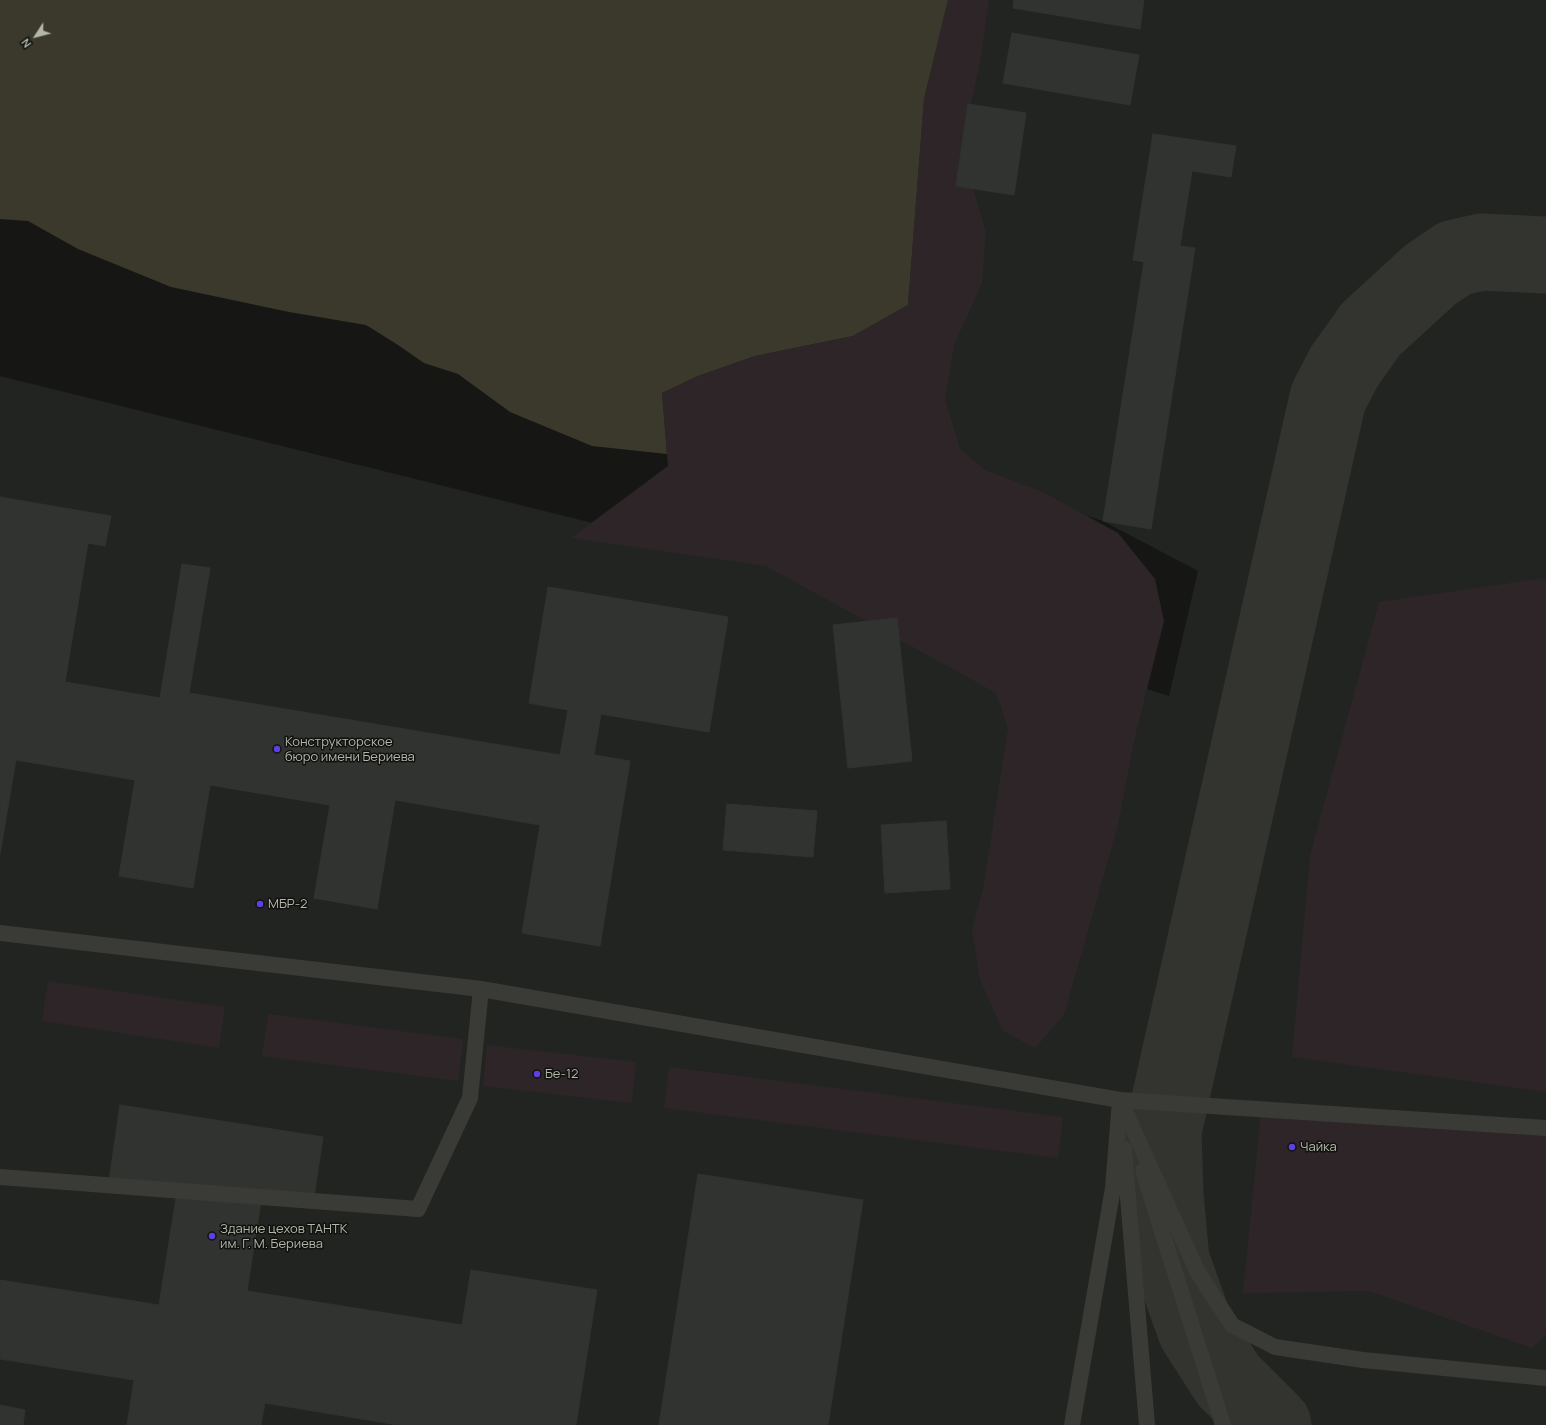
<!DOCTYPE html>
<html>
<head>
<meta charset="utf-8">
<style>
  body { margin:0 }
  #map { position:relative; width:1546px; height:1425px; overflow:hidden; background:#161715; font-family:Manrope,sans-serif }
  canvas { display:block }
  .north { position:absolute; left:16px; top:16px; width:40px; height:40px; -webkit-text-stroke:3px #111210; paint-order:stroke; rotate:234deg; font-size:11px; font-weight:700; line-height:16px; text-align:center; color:#b3b6a8 }
  .north::after { content:''; display:block; margin:auto; width:14px; height:18px; background:#b3b6a8; clip-path:polygon(50% 0,100% 100%,50% 72%,0 100%) }
</style>
</head>
<body>
<div id="map">
<canvas width="1546" height="1425"></canvas>
<div class="north">N</div>
</div>
<script>
const ctx = document.querySelector('canvas').getContext('2d');
ctx.lineJoin = 'round';
function fillPath(path, color) { ctx.fillStyle = color; ctx.fill(path, 'evenodd'); }
const toPath = rows => new Path2D(rows.map(r => 'M' + r).join(''));
function stroke(path, color, width, dash) { ctx.strokeStyle = color; ctx.lineWidth = width; ctx.lineCap = dash ? 'butt' : 'round'; ctx.setLineDash(dash || []); ctx.stroke(path); }
function write(font, color, halo, rows, align = 'center') {
  ctx.font = font + ' Manrope,sans-serif'; ctx.lineWidth = 3; ctx.setLineDash([]); ctx.textBaseline = 'middle'; ctx.strokeStyle = halo; ctx.fillStyle = color; for (const [text, x, y, turn = 0] of rows) {
    ctx.save(); ctx.translate(x, y); ctx.rotate((+turn || 0) * Math.PI / 180); ctx.textAlign = isNaN(turn) ? turn : align; if (halo) ctx.strokeText(text, 0, 0); ctx.fillText(text, 0, 0); ctx.restore();
  }
}
fillPath(toPath([
  [975,0,1546,0,1546,1425,0,1425,0,376,766,566,1169,696,1198,571,1103,521,902,458]
]), '#222421');
fillPath(toPath([
  [948,0,989,0,980,63,961,149,986,232,982,283,954,345,945,399,960,449,985,470,1043,492,1118,533,1155,579,1164,621,1134,741,1118,825,1064,1015,1035,1048,1003,1031,980,980,972,929,983,889,1008,728,996,693,766,566,571,538,668,466,662,393,698,376,755,356,853,336,908,305,924,99],
  [1546,578,1546,1092,1292,1057,1310,855,1379,602],
  [48,981,225,1007,219,1048,42,1021],
  [268,1014,463,1039,458,1081,262,1056],
  [487,1045,636,1062,632,1103,483,1086],
  [669,1067,1063,1117,1058,1158,664,1108],
  [1262,1102,1546,1129,1546,1334,1532,1348,1369,1291,1243,1293]
]), '#2e2528');
fillPath(toPath([
  [0,0,948,0,924,99,908,305,853,336,755,356,698,376,662,393,667,454,592,446,510,412,458,374,424,363,395,343,366,325,289,312,171,287,78,249,28,221,0,219]
]), '#3a392c');
stroke(toPath([
  [1273,1425,1228,1380,1196,1330,1171,1260,1165,1195,1163,1131,1328,398,1344,367,1371,329,1430,275,1455,258,1482,252,1546,255]
]), '#333430', 77);
const building = toPath([
  [1014,0,1144,0,1140,29,1013,8,1014,0],
  [1012,33,1139,55,1130,105,1003,83,1012,33],
  [968,104,1026,113,1014,195,956,186,968,104],
  [1153,134,1236,146,1231,177,1192,171,1180,246,1195,248,1151,529,1103,521,1144,262,1133,260,1153,134],
  [0,497,111,516,105,546,88,543,65,682,160,698,182,564,210,568,189,693,560,755,568,710,529,703,548,587,728,617,709,732,601,714,594,755,630,761,600,946,522,933,540,825,395,800,377,909,314,898,330,805,210,785,193,888,119,876,135,780,16,760,0,854,0,497],
  [897,618,912,761,848,768,833,625,897,618],
  [727,804,817,811,813,857,723,850,727,804],
  [946,821,950,889,885,893,881,825,946,821],
  [120,1105,323,1137,313,1203,262,1195,247,1291,462,1325,471,1270,597,1290,576,1425,398,1425,265,1403,261,1425,127,1425,134,1380,0,1359,0,1280,159,1305,177,1192,109,1181,120,1105],
  [698,1174,863,1200,828,1425,659,1425,698,1174],
  [0,1405,25,1410,23,1425,0,1425,0,1405]
]);
fillPath(building, '#313330');
stroke(building, '#31332f', 1);
stroke(toPath([
  [0,933,481,989,1120,1100,1546,1128],
  [1120,1100,1198,1273,1232,1325,1275,1347,1363,1360,1546,1378],
  [1124,1149,1147,1425],
  [1143,1171,1223,1425],
  [0,1177,418,1209,470,1098,481,989],
  [1072,1425,1113,1188,1120,1101]
]), '#3a3b36', 16);
for (const [x, y, r, color] of [
  [277,749,4,"#5d3fe4"],
  [260,904,4,"#5d3fe4"],
  [537,1074,4,"#5d3fe4"],
  [1292,1147,4,"#5d3fe4"],
  [212,1236,4,"#5d3fe4"]
]) { const dot = new Path2D(); dot.arc(x, y, r, 0, 2 * Math.PI); ctx.fillStyle = color; ctx.fill(dot); stroke(dot, '#111210', 1.5); }
write('13px', '#b3b6a8', '#111210', [
  ["Конструкторское",285,742],
  ["бюро имени Бериева",285,757],
  ["МБР-2",268,904],
  ["Бе-12",545,1074],
  ["Чайка",1300,1147],
  ["Здание цехов ТАНТК",220,1229],
  ["им. Г. М. Бериева",220,1244]
], 'left');
</script>
</body>
</html>
